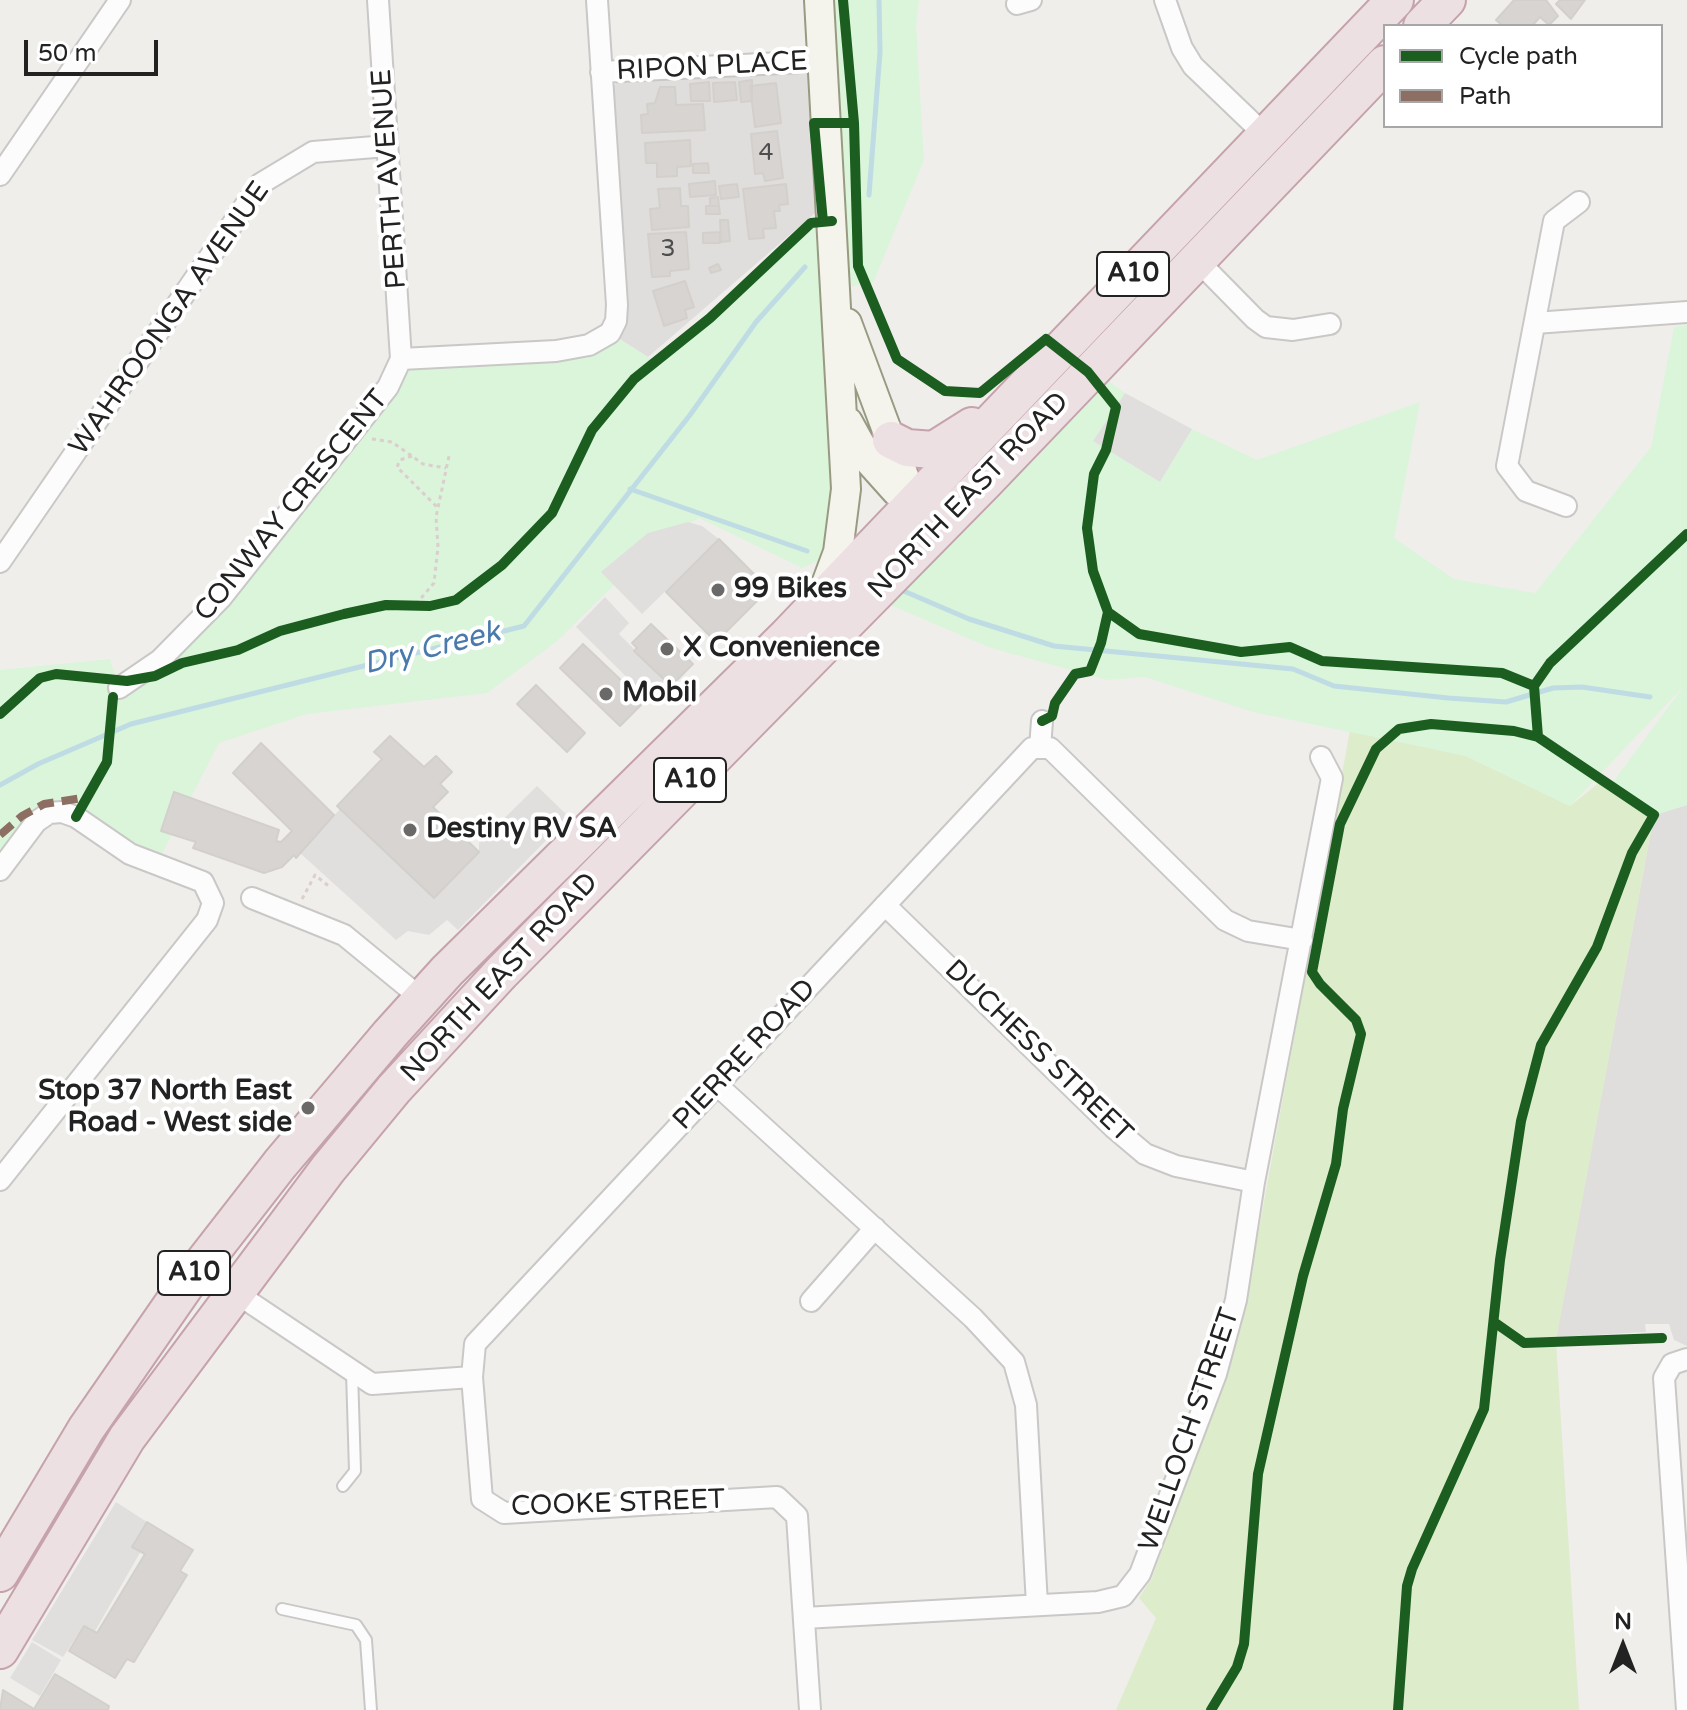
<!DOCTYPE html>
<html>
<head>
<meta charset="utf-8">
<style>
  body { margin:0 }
  #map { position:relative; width:1687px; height:1710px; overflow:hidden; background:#f0eeeb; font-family:"Varela Round",sans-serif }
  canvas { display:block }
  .legend { position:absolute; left:1383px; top:24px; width:280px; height:104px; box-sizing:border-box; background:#fff; border:2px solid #a7a7a7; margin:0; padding:10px 14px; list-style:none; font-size:24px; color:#222 }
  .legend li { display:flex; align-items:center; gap:16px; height:40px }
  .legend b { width:40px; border:2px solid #a7a7a7 }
  .north { position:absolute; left:1583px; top:1606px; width:80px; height:80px; -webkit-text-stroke:6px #fff; paint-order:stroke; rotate:0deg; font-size:22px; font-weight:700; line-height:32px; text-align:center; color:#222 }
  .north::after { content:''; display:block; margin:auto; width:28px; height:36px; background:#222; clip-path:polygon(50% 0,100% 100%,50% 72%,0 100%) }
  .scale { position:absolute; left:24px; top:40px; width:134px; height:36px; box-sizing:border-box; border:4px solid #222; border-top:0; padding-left:10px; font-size:24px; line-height:28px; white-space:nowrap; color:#222; -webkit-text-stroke:6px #fff; paint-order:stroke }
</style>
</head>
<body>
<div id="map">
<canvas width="1687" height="1710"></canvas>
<ul class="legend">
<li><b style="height:10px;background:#1b5e20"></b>Cycle path</li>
<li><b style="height:10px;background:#8d6e63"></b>Path</li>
</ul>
<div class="north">N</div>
<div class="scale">50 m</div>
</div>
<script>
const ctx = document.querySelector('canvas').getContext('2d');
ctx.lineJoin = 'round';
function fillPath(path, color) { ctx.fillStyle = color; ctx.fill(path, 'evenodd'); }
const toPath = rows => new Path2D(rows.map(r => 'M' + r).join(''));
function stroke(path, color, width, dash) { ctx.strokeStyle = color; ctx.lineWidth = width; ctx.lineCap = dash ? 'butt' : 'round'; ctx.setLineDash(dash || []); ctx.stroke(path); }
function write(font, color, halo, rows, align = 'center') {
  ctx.font = font + ' "Varela Round",sans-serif'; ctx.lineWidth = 8; ctx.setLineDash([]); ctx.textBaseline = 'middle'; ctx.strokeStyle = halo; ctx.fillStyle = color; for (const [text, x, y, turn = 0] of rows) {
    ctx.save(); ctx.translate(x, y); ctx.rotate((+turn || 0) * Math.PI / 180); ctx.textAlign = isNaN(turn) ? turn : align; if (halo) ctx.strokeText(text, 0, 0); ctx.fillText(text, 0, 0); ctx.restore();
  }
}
fillPath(toPath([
  [802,68,809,74,822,207,648,357,618,338,627,316,611,95,614,86,620,79],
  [1687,805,1687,1346,1674,1340,1669,1324,1645,1324,1646,1332,1556,1337,1654,815]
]), '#dfdedc');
fillPath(toPath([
  [1350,730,1466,756,1570,806,1600,782,1654,815,1556,1341,1579,1710,1116,1710,1156,1618,1139,1598,1152,1578,1241,1328]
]), '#ddeccb');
fillPath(toPath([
  [819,0,919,0,916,25,924,160,873,283,838,288,838,552,802,568,699,518,658,542,556,642,487,693,307,714,219,743,156,865,57,812,0,870,0,670,110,659,119,687,160,660,398,369,556,351,610,333,655,362,809,222,832,209],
  [1687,325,1687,805,1654,815,1610,786,1684,686,1570,806,1466,756,1253,712,1145,677,1107,680,991,648,888,604,1106,379,1125,393,1094,441,1160,482,1192,429,1257,460,1420,402,1394,538,1454,579,1535,593,1651,447,1674,327]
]), '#daf5da');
fillPath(toPath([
  [1125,393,1192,429,1160,482,1093,441],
  [688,522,702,526,719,539,642,614,601,572,648,533],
  [605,597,629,623,619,634,671,686,654,704,576,627],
  [537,786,569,817,458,930,447,920,429,935,408,931,396,940,300,853,340,809,434,898,479,852,479,843],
  [116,1502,147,1522,132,1546,141,1551,95,1631,84,1625,63,1657,32,1640],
  [32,1642,61,1660,40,1696,10,1678]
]), '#e0dfde');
stroke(toPath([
  [869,195,880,52,879,0],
  [630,489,807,551],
  [899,589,969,619,1054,646,1293,669,1334,686,1448,698,1506,702,1553,688,1582,687,1650,697],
  [0,785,38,764,131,724,524,626,690,415,756,322,805,267]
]), '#bfdbe3', 5);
const building = toPath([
  [1514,0,1546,0,1558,16,1549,25,1540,17,1532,26,1503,26,1496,20,1514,0],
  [1560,0,1585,0,1571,19,1556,4,1560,0],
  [752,80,752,101,741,102,739,82,752,80],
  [709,82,710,101,691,101,690,84,709,82],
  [735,82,737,100,714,102,713,83,735,82],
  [776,83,781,123,755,127,750,86,776,83],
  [660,87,675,87,676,105,703,104,705,130,642,133,641,115,648,114,647,104,655,103,660,87],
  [777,131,783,178,765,181,763,173,755,174,751,134,777,131],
  [690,140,691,166,677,167,677,176,657,177,657,163,646,163,645,143,690,140],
  [708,163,709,173,693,173,693,164,708,163],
  [715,181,716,195,690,197,689,184,715,181],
  [737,184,739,197,721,199,719,186,737,184],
  [786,184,788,204,779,205,780,211,774,211,776,228,763,229,764,238,749,239,743,189,786,184],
  [680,188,681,206,688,206,689,227,652,230,650,209,660,208,658,189,680,188],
  [718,197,719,206,710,206,710,198,718,197],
  [706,206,719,206,720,214,706,214,706,206],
  [720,220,728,220,730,241,721,242,720,220],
  [686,232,689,269,670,271,670,276,652,277,648,234,686,232],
  [720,232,720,243,703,243,703,233,720,232],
  [718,264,721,270,711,273,709,268,718,264],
  [685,281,694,307,685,310,687,318,664,326,653,291,685,281],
  [719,539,769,589,716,642,666,592,719,539],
  [651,624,693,664,671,686,634,651,637,648,632,643,651,624],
  [583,644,644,702,620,726,560,668,583,644],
  [536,685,585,733,567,752,517,704,536,685],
  [390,736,424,767,436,756,452,772,440,784,448,792,433,807,479,852,434,898,337,806,382,759,374,752,390,736],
  [261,743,334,815,296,858,294,855,282,867,264,873,193,848,196,842,161,831,174,792,279,830,276,841,281,842,292,831,233,773,261,743],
  [147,1522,193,1550,180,1571,187,1575,134,1662,127,1659,115,1678,69,1651,84,1626,97,1633,145,1554,132,1547,147,1522],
  [55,1674,109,1706,108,1710,0,1710,3,1690,34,1709,55,1674]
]);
fillPath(building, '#d7d4d2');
stroke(building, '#d3d0cc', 2);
const lane = toPath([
  [343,1486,355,1471,352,1372],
  [282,1609,356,1625,366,1640,371,1710]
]);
const street = toPath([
  [378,0,401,359],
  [1165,0,1182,48,1193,66,1265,135],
  [1017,4,1031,0],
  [601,72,822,61],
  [0,175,120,0],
  [1196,259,1255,319,1266,327,1293,330,1330,324],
  [1535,323,1687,312],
  [1566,506,1526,491,1507,466,1554,221,1579,202],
  [0,562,260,184,313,152,387,146],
  [119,688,160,660,221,598,388,387,401,359,556,351,589,345,610,333,616,321,617,305,597,0],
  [1040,748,1042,721],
  [0,870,36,822,49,813,62,812,76,817,130,854,203,882,213,903,207,920,0,1180],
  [252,898,344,935,422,999],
  [885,905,1113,1127,1145,1154,1176,1166,1254,1182],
  [717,1085,973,1318,1014,1362,1026,1405,1037,1605],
  [236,1293,372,1384,472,1377,482,1499,504,1513,777,1497,797,1516,810,1710],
  [811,1301,875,1228],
  [472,1377,475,1344,1032,748,1050,748,1225,920,1248,931,1302,940],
  [804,1618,1098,1602,1123,1596,1140,1574,1216,1374,1236,1300,1254,1182,1332,778,1321,757],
  [1687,1710,1664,1378,1672,1364,1687,1359]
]);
const secondary = toPath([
  [819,0,846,489,838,552,822,595],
  [847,323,914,503],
  [848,422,870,462,896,491,914,503]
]);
const highway = toPath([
  [1422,26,1447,0],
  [891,440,907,448,934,450,972,426],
  [0,1573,86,1429,185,1286,280,1164,390,1034,447,971,787,636,1395,0],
  [0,1650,127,1438,328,1169,394,1089,501,973,984,483,1385,64]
]);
stroke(lane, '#c9c8c7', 14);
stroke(street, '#c9c8c7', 24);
stroke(secondary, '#999a82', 32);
stroke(highway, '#c5a2ac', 40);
stroke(toPath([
  [372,439,392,442,423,464,446,468],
  [412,456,400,460,397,467,437,507],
  [416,604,434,583,438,547,436,517,449,456],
  [302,899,315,875,331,888]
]), '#dccecd', 3, [4, 4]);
stroke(lane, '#fdfcfc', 10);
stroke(street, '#fdfcfc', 20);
stroke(secondary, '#f4f4ed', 28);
stroke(highway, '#ece0e2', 36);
stroke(toPath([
  [0,835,22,816,44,804,88,797]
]), '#8d6e63', 8, [16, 8]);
stroke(toPath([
  [843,0,854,123,858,266,897,359,945,391,980,393,1046,339,1088,372,1116,407,1106,450,1094,474,1087,528,1093,571,1108,612,1101,643,1090,671,1075,674,1055,703,1052,716,1042,721],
  [823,222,814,123,854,123],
  [1108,612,1139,634,1241,652,1290,647,1322,661,1502,673,1534,686],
  [0,714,40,678,56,674,127,681,155,676,182,663,238,650,280,631,344,614,386,605,430,606,456,600,502,565,552,513,592,430,634,379,710,318,811,223,832,221],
  [1538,737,1534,686,1550,663,1687,534],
  [76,817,107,762,113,697],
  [1494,1322,1524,1343,1662,1338],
  [1211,1710,1237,1667,1244,1644,1258,1474,1303,1276,1336,1164,1343,1109,1361,1034,1356,1020,1320,984,1312,972,1340,824,1376,749,1399,729,1431,724,1514,731,1538,737,1654,815,1632,853,1597,947,1541,1045,1521,1121,1500,1260,1484,1409,1412,1569,1407,1586,1398,1710]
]), '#1b5e20', 10);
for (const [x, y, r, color] of [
  [718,590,8,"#6a6968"],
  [667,649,8,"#6a6968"],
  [606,694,8,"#6a6968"],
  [410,830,8,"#6a6968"],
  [308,1108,8,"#6a6968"]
]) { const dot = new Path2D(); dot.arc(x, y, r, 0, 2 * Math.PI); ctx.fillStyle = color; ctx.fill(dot); stroke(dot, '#fff', 3); }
write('24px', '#4f4e4e', null, [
  ["4",766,154],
  ["3",668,250]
]);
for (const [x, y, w] of [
  [1133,274,72],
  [690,780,72],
  [194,1273,72]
]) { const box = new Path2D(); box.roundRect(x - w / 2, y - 22, w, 44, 6); ctx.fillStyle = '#fff'; ctx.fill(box); stroke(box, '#222', 2); }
write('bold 26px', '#222', null, [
  ["A10",1133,274],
  ["A10",690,780],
  ["A10",194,1273]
]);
write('28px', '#222', '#fff', [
  ["RIPON PLACE",712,67,-3],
  ["PERTH AVENUE",390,179,-94],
  ["WAHROONGA AVENUE",170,319,-55],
  ["NORTH EAST ROAD",969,496,-46],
  ["CONWAY CRESCENT",292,506,-51],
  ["NORTH EAST ROAD",500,978,-47],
  ["DUCHESS STREET",1038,1052,44],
  ["PIERRE ROAD",745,1055,-47],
  ["WELLOCH STREET",1190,1430,-71],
  ["COOKE STREET",618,1504,-2]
]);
write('bold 28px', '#222', '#fff', [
  ["99 Bikes",734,590],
  ["X Convenience",683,649],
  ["Mobil",622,694],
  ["Destiny RV SA",426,830],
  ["Stop 37 North East",292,1092,"right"],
  ["Road - West side",292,1124,"right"]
], 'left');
write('italic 30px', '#4a7aab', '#fff', [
  ["Dry Creek",432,649,-14]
]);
</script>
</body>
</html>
